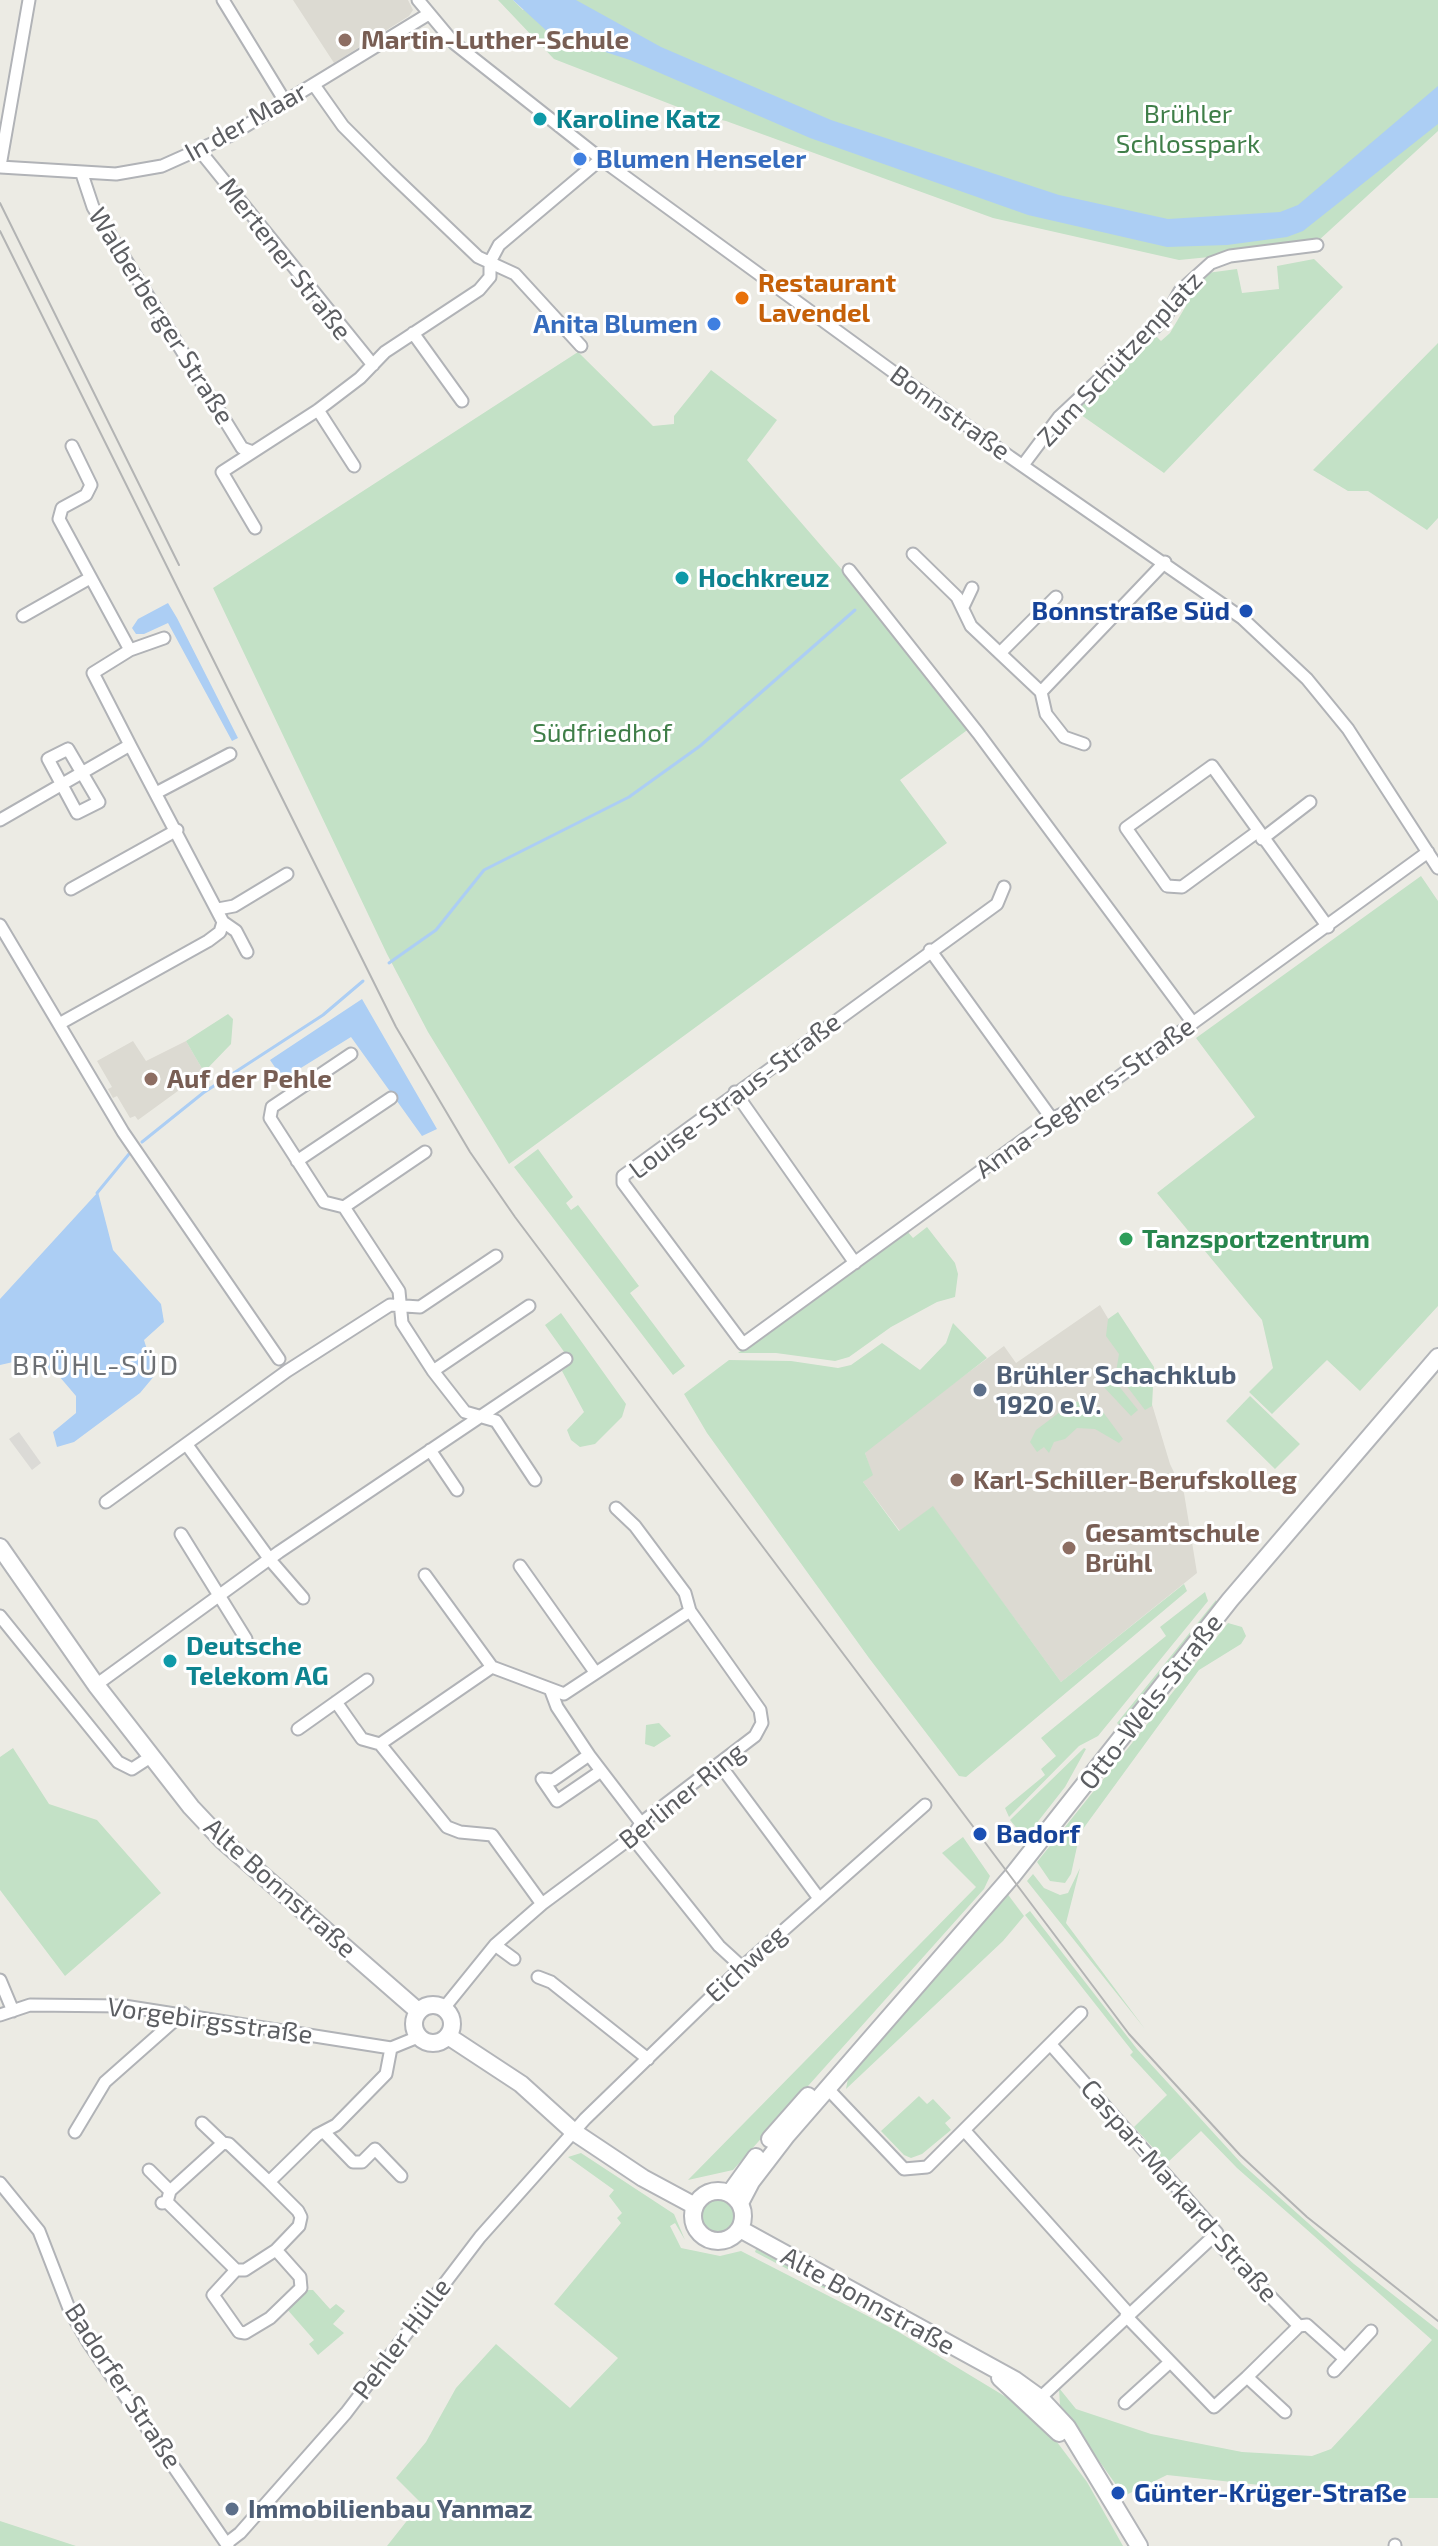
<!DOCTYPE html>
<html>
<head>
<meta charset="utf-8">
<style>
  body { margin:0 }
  canvas { display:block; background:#ecebe4 }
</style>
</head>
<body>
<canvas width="1438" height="2546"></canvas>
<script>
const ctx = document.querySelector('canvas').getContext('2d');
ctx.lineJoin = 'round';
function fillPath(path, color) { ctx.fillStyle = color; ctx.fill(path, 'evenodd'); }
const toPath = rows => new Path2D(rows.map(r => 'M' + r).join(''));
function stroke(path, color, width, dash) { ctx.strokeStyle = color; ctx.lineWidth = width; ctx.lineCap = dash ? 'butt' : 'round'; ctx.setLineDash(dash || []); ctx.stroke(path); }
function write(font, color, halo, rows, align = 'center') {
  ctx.font = font + ' "Exo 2",sans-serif'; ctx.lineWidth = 6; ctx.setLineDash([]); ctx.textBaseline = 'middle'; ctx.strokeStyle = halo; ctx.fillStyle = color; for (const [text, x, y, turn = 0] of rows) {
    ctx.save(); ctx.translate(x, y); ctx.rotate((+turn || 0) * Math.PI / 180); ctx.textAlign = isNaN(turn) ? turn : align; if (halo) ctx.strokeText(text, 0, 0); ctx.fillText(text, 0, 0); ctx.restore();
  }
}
fillPath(toPath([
  [19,1432,41,1463,32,1470,9,1439]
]), '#dbdad6');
fillPath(toPath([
  [293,0,408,0,413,10,409,16,334,63],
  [133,1041,146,1061,186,1041,204,1072,138,1120,135,1116,130,1118,117,1096,113,1098,108,1089,112,1087,97,1061],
  [1100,1305,1145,1381,1170,1464,1184,1493,1197,1573,1061,1682,933,1507,900,1531,863,1482,872,1474,865,1453,869,1446,1004,1346,1016,1363]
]), '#dcdad2');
fillPath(toPath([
  [498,0,513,0,523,10,538,0,1438,0,1438,131,1318,241,1250,253,1179,260,993,218,726,121,701,116,554,59],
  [1314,259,1343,287,1164,473,1074,410,1155,335,1161,341,1170,333,1187,304,1181,298,1207,273,1237,269,1242,293,1279,289,1277,266],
  [1438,343,1438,518,1427,530,1368,491,1348,491,1313,470],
  [578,352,653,426,674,424,674,416,711,370,777,420,747,460,868,600,970,728,900,780,947,843,509,1164,428,1032,387,954,213,588],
  [1421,876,1438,901,1438,1306,1360,1391,1327,1360,1272,1414,1249,1392,1273,1368,1262,1320,1157,1193,1255,1117,1196,1038],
  [228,1014,233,1019,231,1044,204,1072,186,1041],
  [538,1149,573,1197,566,1203,571,1210,578,1205,639,1286,630,1293,685,1366,673,1375,514,1167],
  [927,1227,955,1263,958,1274,955,1297,937,1302,891,1327,849,1357,835,1361,776,1353,738,1353,907,1231,913,1238],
  [1118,1312,1154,1367,1152,1406,1145,1410,1116,1372,1119,1354,1106,1336,1108,1319],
  [561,1313,626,1404,622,1417,595,1444,580,1447,571,1440,567,1430,584,1412,562,1371,572,1363,545,1325],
  [953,1323,987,1358,865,1453,873,1475,863,1482,899,1531,933,1506,1061,1682,1184,1584,1187,1591,966,1777,959,1776,869,1658,707,1433,684,1394,729,1360,791,1361,838,1368,851,1365,882,1343,920,1370,946,1343],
  [1106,1370,1138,1410,1131,1416,1102,1385],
  [1250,1396,1300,1444,1275,1469,1226,1421],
  [1084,1400,1103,1412,1123,1439,1119,1443,1095,1429,1077,1428,1065,1439,1054,1442,1049,1453,1044,1447,1037,1452,1030,1442,1036,1430,1072,1403],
  [1205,1592,1208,1601,1098,1736,1079,1746,1009,1817,1005,1808,1045,1775,1041,1769,1056,1756,1041,1738,1166,1636,1160,1627],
  [1216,1600,1217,1604,1119,1725,1117,1723],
  [1228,1623,1242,1627,1246,1636,1241,1644,1199,1670,1080,1833,1071,1874,1065,1883,1050,1881,1037,1862],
  [659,1723,671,1736,654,1747,645,1744,646,1725],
  [13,1748,49,1804,97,1820,161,1893,65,1976,0,1890,0,1757],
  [1084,1748,1086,1749,1065,1787,1025,1838,1010,1820],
  [963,1837,990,1876,984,1889,733,2170,688,2180,976,1887,942,1853],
  [1080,1868,1066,1923,1145,2029,1027,1881,1033,1874,1044,1888,1060,1895,1068,1893],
  [1006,1892,1024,1916,1003,1941,846,2089,849,2073],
  [1030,1911,1137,2049,1242,2164,1354,2264,1438,2330,1438,2498,1381,2498,1167,2475,1124,2496,1060,2406,1059,2388,1076,2409,1151,2434,1242,2452,1312,2456,1331,2449,1432,2340,1237,2168,1201,2131,1167,2163,1134,2127,1167,2095,1130,2055,1133,2052,1025,1915],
  [919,2096,927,2104,933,2099,951,2118,945,2123,951,2130,922,2154,911,2158,904,2155,881,2131],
  [581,2153,674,2214,685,2240,675,2223,670,2226,681,2248,720,2256,741,2251,897,2331,1011,2400,1057,2442,1087,2482,1123,2546,387,2546,421,2503,396,2478,426,2442,456,2388,496,2344,570,2408,618,2358,554,2304,621,2223,617,2218,622,2213,609,2196,614,2190,568,2157],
  '701 2217a17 17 0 1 1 34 0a17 17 0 1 1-34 0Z',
  [756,2249,963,2359,983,2372,755,2252],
  [306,2290,313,2290,330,2309,336,2304,345,2311,333,2324,344,2333,318,2355,309,2344,314,2340,286,2308],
  [0,2521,76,2546,0,2546]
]), '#c3e1c6');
fillPath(toPath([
  [513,0,576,0,661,47,831,120,1059,195,1168,219,1280,212,1298,205,1438,86,1438,124,1303,231,1287,237,1227,245,1167,247,1028,215,810,138,630,60,550,34],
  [168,603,177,618,238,738,232,741,168,623,144,634,136,634,132,628,138,619],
  [362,999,437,1129,422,1136,351,1037,283,1079,270,1060],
  [98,1192,113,1250,161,1304,164,1322,144,1340,155,1375,140,1393,74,1442,57,1447,53,1432,76,1413,76,1396,59,1376,31,1358,0,1365,0,1299]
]), '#accef4');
stroke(toPath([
  [389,963,436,930,484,870,629,797,700,746,855,610],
  [142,1142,203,1093,323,1015,363,981],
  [97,1193,129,1154]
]), '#accef4', 3);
const street = toPath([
  [223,0,286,103],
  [418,0,454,43,601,159,1010,457,1242,618,1307,679,1348,729,1438,868],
  [314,85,343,126,388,171,478,257,515,274,581,346],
  [200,151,373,365],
  [0,166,29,0],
  [0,167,116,174,162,166,229,136,427,15],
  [82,174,93,207,242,448,250,451],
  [413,333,462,401],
  [318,410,354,466],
  [1023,465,1059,417,1165,318,1180,291,1211,263,1230,256,1317,245],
  [255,528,222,472,318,410,360,378,385,352,479,290,490,277,490,262,499,245,601,159],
  [913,554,957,597,971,626,1041,692],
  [849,570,978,733,1193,1023],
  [963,607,972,588],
  [23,616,90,578],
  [130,650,164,638],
  [1000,653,1056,597],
  [1084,744,1064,737,1046,714,1041,692,1165,562],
  [68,749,99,802,77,813,48,759,68,749],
  [156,793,230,754],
  [0,820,130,745,93,673,130,650,59,519,62,508,86,495,91,485,72,446],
  [1257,832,1182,887,1167,886,1126,828,1212,766,1328,927],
  [1262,839,1310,802],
  [1004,887,997,904,623,1176,623,1183,743,1344,1052,1119,1080,1105,1428,852],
  [71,889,177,830],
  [218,909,234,906,287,874],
  [223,922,236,931,247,952],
  [0,925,123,1132,279,1359],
  [930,950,1052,1119],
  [59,1024,208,941,220,932,223,922,130,745],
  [351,1054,272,1107,270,1118,324,1202,344,1207,399,1291,402,1323,433,1371,465,1412,496,1421,535,1480],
  [735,1092,855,1263],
  [297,1161,391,1098],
  [344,1207,425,1152],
  [433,1371,529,1306],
  [187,1445,271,1561,303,1598],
  [430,1450,457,1490],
  [106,1502,287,1371,390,1305,420,1307,496,1256],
  [616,1508,635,1526,685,1593,690,1611],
  [181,1534,246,1639],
  [520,1566,595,1672],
  [425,1575,492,1667],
  [0,1616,118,1762,132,1769,152,1756],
  [96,1685,279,1552,566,1359],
  [551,1691,557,1707,589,1755,641,1823],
  [336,1702,362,1739,380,1744,447,1827,460,1832,492,1835,542,1904],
  [298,1729,367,1680],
  [380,1744,492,1667,564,1694,690,1611,760,1710,762,1723,755,1736,641,1823,632,1837,542,1904,495,1945,444,2008],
  [720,1765,818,1897],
  [542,1779,557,1801,601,1771],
  [542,1779,553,1780,589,1755],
  [632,1837,719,1946,742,1967],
  [495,1945,514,1959],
  [538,1977,551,1982,648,2059],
  [0,1980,13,2011],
  [0,2015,30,2005,124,2006,391,2048,418,2037],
  [1052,2046,1217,2233,1219,2244,1299,2326,1307,2325,1345,2359],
  [828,2089,904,2169,927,2167,1081,2013],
  [202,2123,223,2143],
  [964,2130,1129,2314],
  [75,2132,105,2082,183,2013],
  [325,2133,353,2162,362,2162,375,2149,401,2176],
  [149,2170,170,2191],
  [0,2183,39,2231,70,2311,88,2342,228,2546],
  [167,2202,236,2270,245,2270,276,2250,299,2226,301,2217,298,2211,269,2182],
  [162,2203,167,2202,170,2191,223,2143,229,2144,269,2182,317,2135,336,2125,386,2074,391,2048],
  [236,2270,213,2295,239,2332,245,2333,270,2318,301,2288,300,2277,276,2250],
  [1126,2316,1214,2407,1247,2377,1285,2412],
  [1334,2371,1371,2331],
  [1247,2377,1299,2326],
  [1040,2398,1217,2233],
  [1125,2403,1169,2363],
  [227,2543,240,2533,346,2413,480,2237,585,2119,742,1967,925,1805],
  [1395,2546,1395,2545]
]);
const secondary = toPath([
  [0,1547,96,1685,191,1807,222,1840,418,2011],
  '414 2024a19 19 0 1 1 38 0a19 19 0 1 1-38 0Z',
  [448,2036,521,2084,574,2132,643,2178,695,2206],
  [770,2139,808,2096],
  '693 2216a25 25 0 1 1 50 0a25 25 0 1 1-50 0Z',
  [730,2193,756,2157],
  [740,2203,751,2182,787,2135,1012,1876,1230,1600,1438,1357],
  [740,2229,1015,2380,1040,2398,1067,2427,1139,2546],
  [1000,2378,1059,2433]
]);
stroke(street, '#b1b3b7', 15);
stroke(secondary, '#b3b5b9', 20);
stroke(street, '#fff', 11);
stroke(secondary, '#fff', 16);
stroke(toPath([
  [0,203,179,565],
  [0,231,396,1027,470,1152,515,1217,1129,2034,1240,2155,1307,2217,1438,2321]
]), '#b3b4b4', 2);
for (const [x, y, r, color] of [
  [345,40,8,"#8d6e63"],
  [540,119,8,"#0f9aa8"],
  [580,159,8,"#3f7fe0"],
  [742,298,8,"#e8710a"],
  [714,324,8,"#3f7fe0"],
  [682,578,8,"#0f9aa8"],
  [1246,611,8,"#1a4fb4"],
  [151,1079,8,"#8d6e63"],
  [1126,1239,8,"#2e9e5b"],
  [980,1390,8,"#5c6f8a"],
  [957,1480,8,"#8d6e63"],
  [1069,1548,8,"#8d6e63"],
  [170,1661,8,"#0f9aa8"],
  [980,1834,8,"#1a4fb4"],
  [1118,2493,8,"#1a4fb4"],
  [232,2509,8,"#5c6f8a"]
]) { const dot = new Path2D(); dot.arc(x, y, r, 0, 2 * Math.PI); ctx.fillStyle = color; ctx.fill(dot); stroke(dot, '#fff', 3); }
write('bold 26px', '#785e54', '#fff', [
  ["Martin-Luther-Schule",361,40],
  ["Auf der Pehle",167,1079],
  ["Karl-Schiller-Berufskolleg",973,1480],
  ["Gesamtschule",1085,1533],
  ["Brühl",1085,1563]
], 'left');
write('26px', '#3f7e48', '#fff', [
  ["Brühler",1188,114],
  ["Schlosspark",1188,144],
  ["Südfriedhof",602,733]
]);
write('bold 26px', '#0d838f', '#fff', [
  ["Karoline Katz",556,119],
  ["Hochkreuz",698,578],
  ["Deutsche",186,1646],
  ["Telekom AG",186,1676]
], 'left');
write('26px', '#5c5e62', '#fff', [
  ["In der Maar",246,122,-29],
  ["Mertener Straße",285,259,52],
  ["Walberberger Straße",161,316,58],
  ["Zum Schützenplatz",1120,359,-47],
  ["Bonnstraße",950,413,36],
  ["Louise-Straus-Straße",735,1096,-37],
  ["Anna-Seghers-Straße",1085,1098,-35],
  ["Otto-Wels-Straße",1151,1702,-52],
  ["Berliner Ring",682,1796,-39],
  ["Alte Bonnstraße",280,1888,42],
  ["Eichweg",746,1964,-43],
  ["Vorgebirgsstraße",210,2021,8],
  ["Caspar-Markard-Straße",1179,2191,49],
  ["Alte Bonnstraße",868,2301,29],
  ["Pehler Hülle",402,2339,-53],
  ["Badorfer Straße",123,2386,57]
]);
write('bold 26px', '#366cbe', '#fff', [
  ["Blumen Henseler",596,159],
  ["Anita Blumen",698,324,"right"]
], 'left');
write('bold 26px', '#c56008', '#fff', [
  ["Restaurant",758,283],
  ["Lavendel",758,313]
], 'left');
write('bold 26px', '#164399', '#fff', [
  ["Bonnstraße Süd",1230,611,"right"],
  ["Badorf",996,1834],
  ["Günter-Krüger-Straße",1134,2493]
], 'left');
write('bold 26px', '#27864d', '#fff', [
  ["Tanzsportzentrum",1142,1239]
], 'left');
write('bold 26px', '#4e5e75', '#fff', [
  ["Brühler Schachklub",996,1375],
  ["1920 e.V.",996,1405],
  ["Immobilienbau Yanmaz",248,2509]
], 'left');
ctx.letterSpacing = '2px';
write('28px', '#6d7074', '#fff', [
  ["BRÜHL-SÜD",96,1366]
]);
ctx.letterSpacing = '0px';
</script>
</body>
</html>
